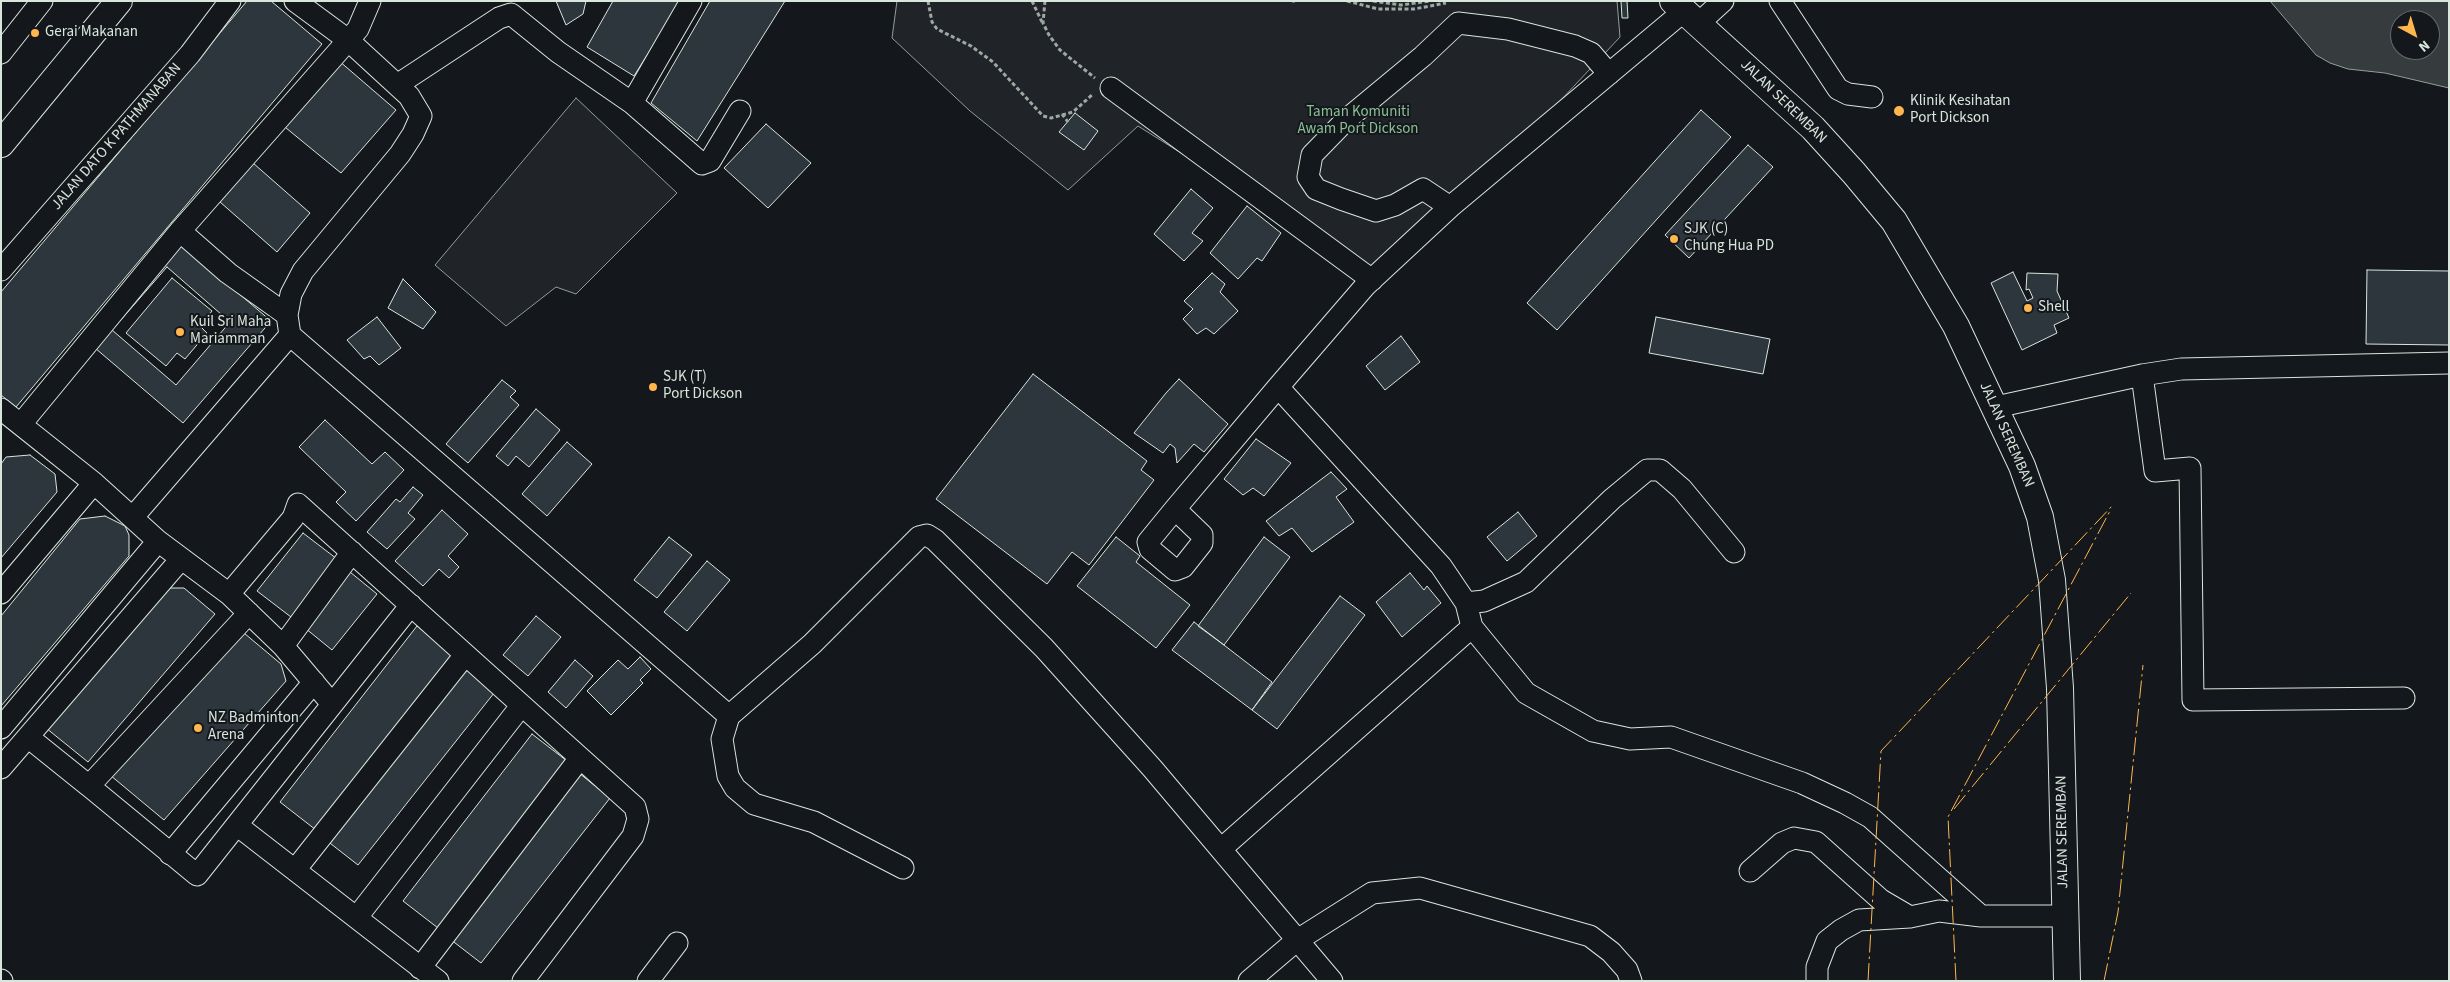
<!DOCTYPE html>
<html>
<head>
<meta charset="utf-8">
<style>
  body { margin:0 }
  #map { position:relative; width:2450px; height:982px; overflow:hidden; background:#14181c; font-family:"Source Sans 3",sans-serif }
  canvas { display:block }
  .frame { position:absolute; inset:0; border:2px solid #d8e6dc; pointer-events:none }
  .north { position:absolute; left:2390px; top:10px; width:50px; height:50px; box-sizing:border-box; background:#14181c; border:1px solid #626a69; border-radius:50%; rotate:141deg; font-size:14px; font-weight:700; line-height:20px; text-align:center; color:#d8e6dc }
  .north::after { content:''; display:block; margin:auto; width:18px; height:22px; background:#ffb74d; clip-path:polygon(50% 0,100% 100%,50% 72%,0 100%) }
</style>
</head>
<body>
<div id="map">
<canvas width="2450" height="982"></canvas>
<div class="frame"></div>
<div class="north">N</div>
</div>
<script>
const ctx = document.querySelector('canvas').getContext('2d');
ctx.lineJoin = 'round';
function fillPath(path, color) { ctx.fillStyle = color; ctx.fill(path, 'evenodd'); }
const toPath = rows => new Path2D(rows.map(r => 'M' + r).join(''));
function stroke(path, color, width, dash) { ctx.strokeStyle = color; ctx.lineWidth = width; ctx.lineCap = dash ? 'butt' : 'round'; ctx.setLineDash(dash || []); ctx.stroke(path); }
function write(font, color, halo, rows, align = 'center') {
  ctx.font = font + ' "Source Sans 3",sans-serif'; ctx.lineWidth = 4; ctx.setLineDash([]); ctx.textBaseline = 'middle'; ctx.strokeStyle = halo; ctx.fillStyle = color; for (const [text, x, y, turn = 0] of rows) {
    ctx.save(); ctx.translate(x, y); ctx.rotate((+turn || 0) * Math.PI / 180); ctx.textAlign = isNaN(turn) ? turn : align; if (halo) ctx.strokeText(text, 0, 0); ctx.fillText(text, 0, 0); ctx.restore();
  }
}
const green = toPath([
  [897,1,1617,1,1620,37,1560,101,1371,272,1138,126,1068,190,970,111,892,38,897,1],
  [576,98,677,193,576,294,556,287,506,326,435,265,576,98]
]);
fillPath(green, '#202428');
stroke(green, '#939e99', 1);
const water = toPath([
  [2270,1,2449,1,2449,88,2385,73,2348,69,2330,63,2316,55,2270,1],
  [2400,20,2430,20,2430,50,2400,50,2400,20]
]);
fillPath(water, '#363b3e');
stroke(water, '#939e99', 1);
const building = toPath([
  [247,1,271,1,322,44,16,407,1,395,1,292,247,1],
  [556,1,586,1,583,14,566,25,556,1],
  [613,1,681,1,634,76,587,47,613,1],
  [710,1,785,1,697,141,651,103,710,1],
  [1621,1,1627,1,1628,18,1622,18,1621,1],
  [338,60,396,110,341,173,280,123,338,60],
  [1701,110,1731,137,1557,330,1527,303,1701,110],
  [1075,113,1098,131,1084,150,1059,132,1075,113],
  [766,124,811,163,768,208,724,168,766,124],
  [1748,145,1773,167,1689,258,1665,235,1748,145],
  [253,163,310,213,277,252,220,202,253,163],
  [1191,189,1213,208,1192,233,1203,241,1184,261,1154,234,1191,189],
  [1247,206,1281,233,1262,261,1257,258,1238,279,1210,253,1247,206],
  [176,240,271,321,183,423,88,342,176,240],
  [167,267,230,322,176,385,112,330,167,267],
  [2367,270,2449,271,2449,345,2366,344,2367,270],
  [2013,272,2027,301,2033,298,2029,289,2026,290,2027,273,2058,274,2057,291,2069,318,2054,325,2057,333,2022,350,1991,283,2013,272],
  [1212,273,1225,284,1220,292,1238,311,1214,334,1206,328,1197,334,1183,319,1193,309,1184,301,1212,273],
  [172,278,212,311,200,326,207,333,185,359,177,353,166,366,126,333,172,278],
  [403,279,436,312,423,329,388,308,403,279],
  [377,317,401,348,379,365,370,356,364,359,347,340,377,317],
  [1656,317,1770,339,1763,374,1649,353,1656,317],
  [1401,336,1420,362,1385,390,1366,366,1401,336],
  [1033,374,1147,461,1141,470,1154,480,1089,565,1072,552,1047,584,936,499,1033,374],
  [1179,379,1228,424,1204,452,1194,444,1177,463,1175,448,1170,444,1163,453,1134,433,1166,393,1179,379],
  [502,380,516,391,510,397,519,405,468,463,446,444,502,380],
  [536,409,560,430,529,467,516,456,508,466,496,456,536,409],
  [325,420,372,464,385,452,404,470,356,521,336,502,346,492,299,447,325,420],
  [1256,439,1291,463,1264,496,1253,488,1243,495,1224,479,1256,439],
  [567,442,592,464,547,516,522,494,567,442],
  [30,455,55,474,57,492,1,558,1,464,6,457,30,455],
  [1331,472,1347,489,1336,497,1354,522,1312,552,1292,528,1279,536,1266,521,1331,472],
  [413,487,423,495,408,513,415,519,387,549,367,532,396,499,400,502,413,487],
  [442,510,468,534,448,556,459,567,449,578,439,569,423,586,395,561,442,510],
  [1518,512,1537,536,1507,561,1487,537,1518,512],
  [105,516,125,526,129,535,129,556,1,706,1,616,80,519,105,516],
  [303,533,337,559,291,617,257,591,303,533],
  [669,537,692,555,657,598,634,580,669,537],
  [1116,537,1140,556,1136,562,1190,605,1156,648,1077,586,1116,537],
  [1264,537,1290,557,1224,645,1198,626,1264,537],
  [707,561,730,580,687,631,664,612,707,561],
  [350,572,377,594,332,650,305,628,350,572],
  [1410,573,1424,590,1427,586,1441,603,1402,637,1376,602,1410,573],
  [162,588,184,588,215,614,88,762,46,728,162,588],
  [1340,596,1365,615,1277,729,1252,710,1340,596],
  [536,616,561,637,528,676,503,655,536,616],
  [1194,622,1272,682,1252,710,1172,650,1194,622],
  [417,626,453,654,316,830,280,802,417,626],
  [238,628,281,664,286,681,164,820,110,775,238,628],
  [640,657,651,669,640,680,643,683,611,715,587,691,618,660,628,669,640,657],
  [575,660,593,676,566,708,548,692,575,660],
  [465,663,498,688,358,865,326,840,465,663],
  [532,734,567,761,438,928,403,901,532,734],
  [579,773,610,798,481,963,450,939,579,773]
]);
fillPath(building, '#2c363c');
stroke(building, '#d8e6dc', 1);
const minor = toPath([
  [295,1,348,40,397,85,409,96,421,116,413,134,400,154,303,271,291,294,287,315,290,335,729,716,812,644,919,537,927,535,935,540,1044,648,1152,768,1332,981],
  [1780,1,1838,89,1848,94,1872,97],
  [1699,23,1723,1],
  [1,53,42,1],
  [397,85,499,18,511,14,558,52,632,103,702,164,710,161,740,111],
  [1111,88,1372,280],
  [632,103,691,1],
  [1450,207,1423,189,1395,205,1376,211,1341,199,1316,189,1308,177,1312,155,1347,119,1423,56,1458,23,1508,29,1575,46,1591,53,1609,74],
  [180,231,228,273,287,315],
  [1,270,190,54,230,1],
  [2142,375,2155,471,2190,468,2193,700,2404,698],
  [1278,387,1441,566,1466,603,1472,627,1526,693,1593,731,1630,739,1671,737,1802,783,1845,803,1870,817,1981,916],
  [1996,407,2142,375,2181,369,2449,363],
  [1,409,94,483,158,541,229,594,283,646,332,704],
  [21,424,180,231,358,29,370,1],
  [1175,509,1202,535,1202,543,1183,567,1175,570,1150,549,1148,542,1175,509,1278,387,1366,285,1450,207,1684,11],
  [133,517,290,335],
  [1,593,94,483],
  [229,594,293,518,298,504,635,807,638,819,633,836,523,981],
  [1466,603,1484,601,1526,582,1612,499,1647,470,1660,470,1682,489,1734,552],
  [283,646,352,552],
  [729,716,722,739,728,776,735,788,754,804,814,822,903,868],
  [1,728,158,541],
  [28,737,89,786,249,613],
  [1,768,181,559],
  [89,786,197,875,411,605],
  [238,826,438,981],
  [1221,849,1472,627],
  [170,854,314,682],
  [295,870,465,655],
  [1750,871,1782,843,1794,838,1816,842,1881,900,1910,917],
  [357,917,521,706],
  [420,968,580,758],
  [1,980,2,981],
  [648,981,677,943],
  [1249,981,1296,941,1372,893,1420,888,1590,936,1611,952,1627,970,1631,981],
  [1817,981,1817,967,1827,941,1841,930,1859,920,1910,917,1939,911,1981,916,2064,916]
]);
const major = toPath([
  [1673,1,1813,128,1854,173,1894,221,1956,326,2022,466,2040,517,2052,580,2060,688,2067,981],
  [1,144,119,1]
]);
stroke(minor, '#d8e6dc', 23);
stroke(major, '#d8e6dc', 28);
stroke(toPath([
  [928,1,932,22,937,29,971,46,993,62,1043,116,1051,118,1073,112,1093,94],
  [1032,1,1042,22],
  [1045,1,1043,23,1049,35,1060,50,1095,78],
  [1292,1,1295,1],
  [1347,1,1378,9,1414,9,1446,3],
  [1373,1,1401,5,1430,1],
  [1062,114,1068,122]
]), '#9da8a2', 3, [4, 2.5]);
stroke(minor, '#14181c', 21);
stroke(major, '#14181c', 26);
stroke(toPath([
  [1954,809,2131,593],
  [1868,981,1881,751,2113,505],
  [1956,981,1948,817,2111,509],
  [2104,981,2118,912,2143,665]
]), '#ffb74d', 1, [18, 4, 2.5, 4]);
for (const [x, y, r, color] of [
  [35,33,5,"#ffb74d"],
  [1899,111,6,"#ffb74d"],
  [1674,239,5,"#ffb74d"],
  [2028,308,5,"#ffb74d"],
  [180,332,5,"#ffb74d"],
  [653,387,5,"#ffb74d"],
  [198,728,5,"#ffb74d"]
]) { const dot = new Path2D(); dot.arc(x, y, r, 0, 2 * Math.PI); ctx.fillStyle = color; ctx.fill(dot); stroke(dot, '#14181c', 2); }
write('15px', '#d8e6dc', '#14181c', [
  ["Gerai Makanan",45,33],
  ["Klinik Kesihatan",1910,102],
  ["Port Dickson",1910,119],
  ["SJK (C)",1684,230],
  ["Chung Hua PD",1684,247],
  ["Shell",2038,308],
  ["Kuil Sri Maha",190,323],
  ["Mariamman",190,340],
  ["SJK (T)",663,378],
  ["Port Dickson",663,395],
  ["NZ Badminton",208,719],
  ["Arena",208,736]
], 'left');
write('15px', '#d8e6dc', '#14181c', [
  ["JALAN SEREMBAN",1783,102,44],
  ["JALAN DATO K PATHMANABAN",117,137,-49],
  ["JALAN SEREMBAN",2006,435,66],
  ["JALAN SEREMBAN",2063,832,-91]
]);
write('15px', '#8ac095', '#14181c', [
  ["Taman Komuniti",1358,113],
  ["Awam Port Dickson",1358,130]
]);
</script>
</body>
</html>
